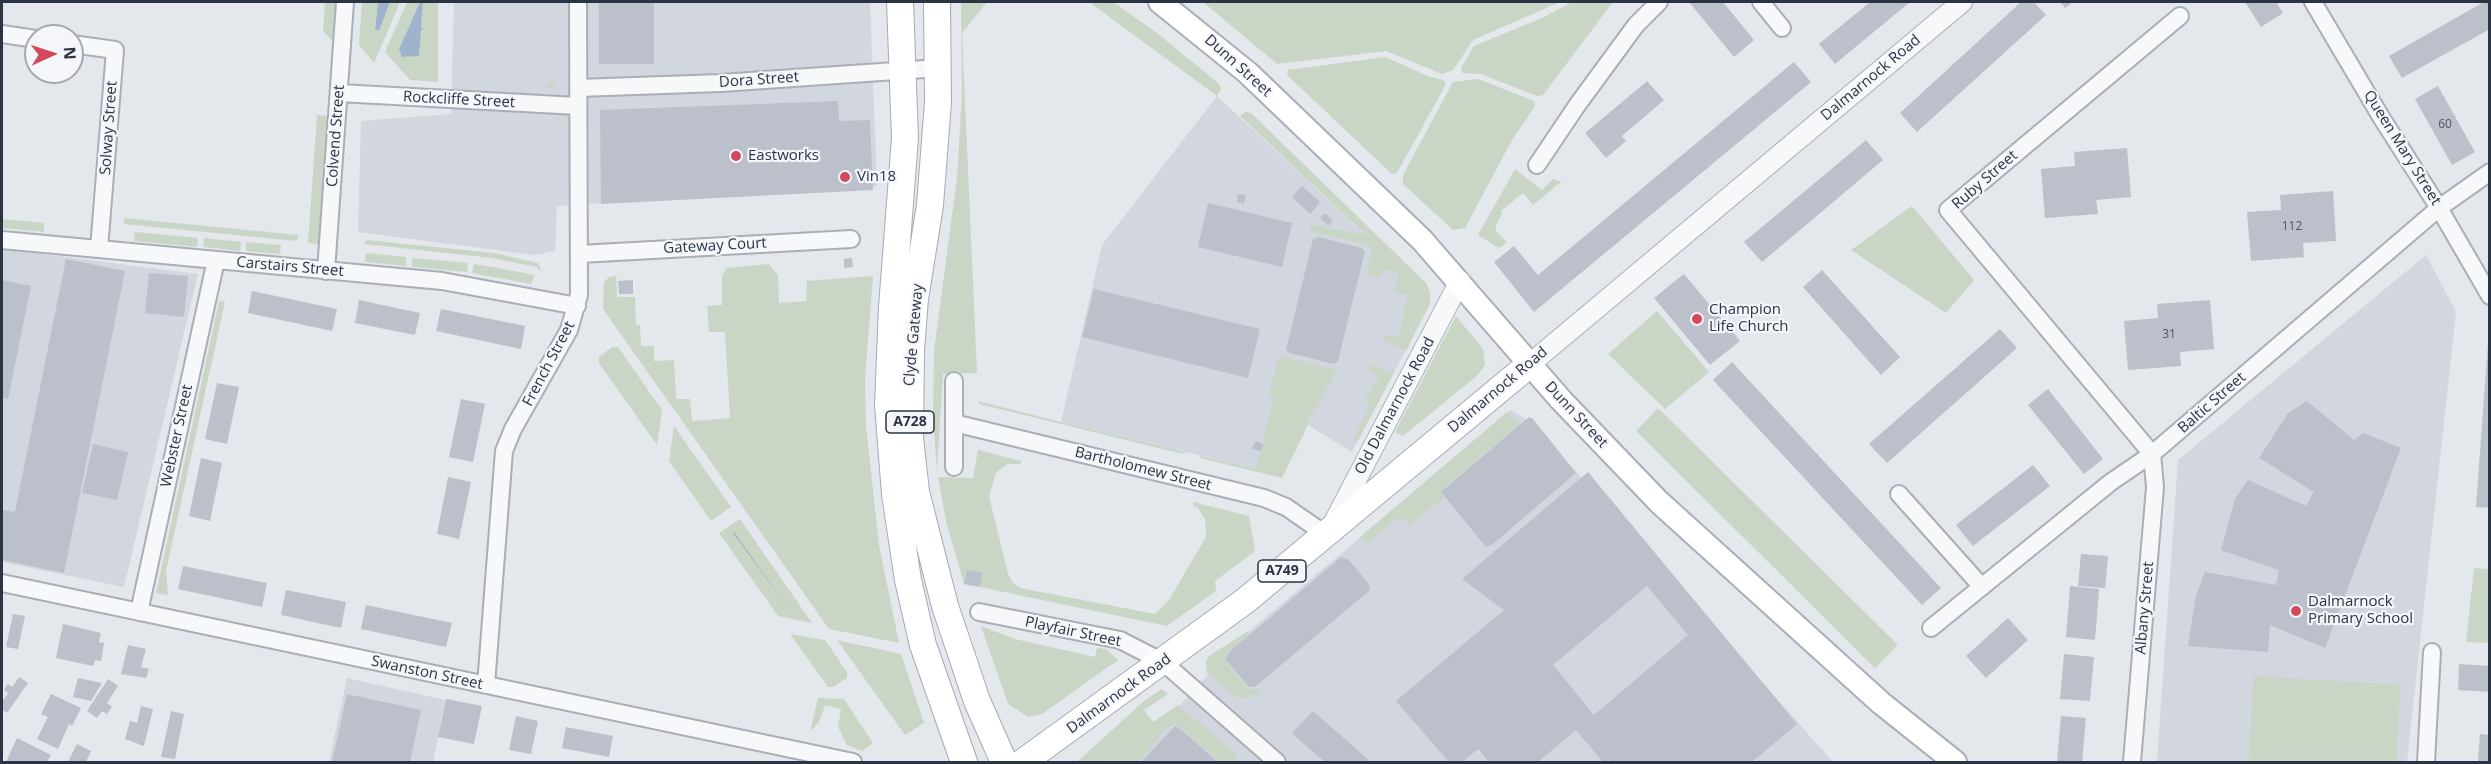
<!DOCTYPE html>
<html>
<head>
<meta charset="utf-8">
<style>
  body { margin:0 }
  #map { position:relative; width:2491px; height:764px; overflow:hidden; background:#e4e7ec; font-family:"Open Sans",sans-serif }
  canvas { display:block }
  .frame { position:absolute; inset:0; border:3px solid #2b3445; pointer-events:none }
  .north { position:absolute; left:24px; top:24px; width:60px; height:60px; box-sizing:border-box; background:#f4f6f9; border:2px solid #a4a8b1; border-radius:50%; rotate:87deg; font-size:16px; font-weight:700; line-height:24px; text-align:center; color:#2b3445 }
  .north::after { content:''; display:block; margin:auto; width:21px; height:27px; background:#d1495b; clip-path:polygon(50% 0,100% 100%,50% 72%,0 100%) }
</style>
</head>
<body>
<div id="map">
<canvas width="2491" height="764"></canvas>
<div class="frame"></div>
<div class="north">N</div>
</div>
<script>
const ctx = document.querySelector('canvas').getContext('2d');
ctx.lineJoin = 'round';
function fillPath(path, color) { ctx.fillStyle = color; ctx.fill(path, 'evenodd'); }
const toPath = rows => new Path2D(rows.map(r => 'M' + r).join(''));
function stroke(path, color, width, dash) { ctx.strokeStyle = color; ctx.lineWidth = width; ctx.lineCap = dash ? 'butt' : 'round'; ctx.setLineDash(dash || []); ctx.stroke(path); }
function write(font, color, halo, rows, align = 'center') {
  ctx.font = font + ' "Open Sans",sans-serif'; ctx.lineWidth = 4.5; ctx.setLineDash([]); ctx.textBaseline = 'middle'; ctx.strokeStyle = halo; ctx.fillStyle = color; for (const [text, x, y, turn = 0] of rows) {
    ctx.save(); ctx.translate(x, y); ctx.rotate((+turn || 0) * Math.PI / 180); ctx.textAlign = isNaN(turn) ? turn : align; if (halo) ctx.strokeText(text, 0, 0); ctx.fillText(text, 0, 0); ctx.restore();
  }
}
fillPath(toPath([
  [454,2,870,2,877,186,557,206,555,251,534,255,358,232,361,121,451,114],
  [1217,96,1367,236,1429,306,1352,452,1306,424,1256,469,1061,422,1102,245],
  [2,249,198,274,124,587,2,562],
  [2426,255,2456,312,2407,762,2157,762,2178,460],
  [1511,410,1535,425,1833,762,1103,762,1178,707,1248,632],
  [347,678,445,700,433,762,329,762]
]), '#d2d6de');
fillPath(toPath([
  [325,2,336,2,333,42,323,31],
  [362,2,378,2,375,28,379,31,390,2,400,2,374,63,359,45],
  [407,2,420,2,399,49,423,30,421,27,423,2,438,2,438,82,410,80,385,52],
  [961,2,987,2,962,33,977,373,943,374,937,471,933,417,934,351,957,178,962,94],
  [1089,2,1113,2,1157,33,1218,83,1221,89,1217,96],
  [1203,2,1560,2,1473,40,1453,70,1442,74,1386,51,1277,64],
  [1572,2,1613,2,1543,95,1537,96,1481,74,1462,73,1461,68,1474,46,1542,18],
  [1385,57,1428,76,1443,80,1446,84,1397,173,1392,174,1287,75,1288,70],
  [1478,79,1534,101,1535,106,1512,140,1465,228,1453,230,1403,184,1403,175,1453,82],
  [444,81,548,87,548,82,556,83,551,88],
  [1245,112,1251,113,1426,283,1430,292,1430,303,1406,351,1383,339,1384,334,1398,338,1408,295,1394,291,1399,273,1383,269,1380,278,1366,275,1372,246,1310,231,1311,225,1366,235,1240,116],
  [317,115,328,116,319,244,308,243],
  [1515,169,1542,190,1553,179,1561,182,1533,205,1523,193,1501,211,1502,213,1496,225,1496,231,1507,242,1499,248,1478,235],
  [1912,206,1974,280,1946,313,1851,250],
  [124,218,298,235,297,241,124,224],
  [2,219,44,223,44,232,2,228],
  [135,232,198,238,197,247,134,241],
  [204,238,241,242,240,251,203,247],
  [367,240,494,253,538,263,542,272,536,267,492,258,364,244],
  [246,242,281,245,280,254,246,251],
  [366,253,406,257,406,266,365,262],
  [412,258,468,263,467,272,412,267],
  [474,264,498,268,535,275,531,284,472,273],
  [769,264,778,275,779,303,806,301,807,281,873,276,865,379,866,426,879,545,899,643,829,629,603,309,604,282,609,277,616,276,617,297,635,297,636,325,640,325,641,346,654,346,654,361,674,360,676,399,690,399,692,421,730,418,725,332,709,332,707,306,722,305,722,275,727,268],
  [219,301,225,302,166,571,168,595,156,593],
  [1657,311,1709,372,1665,409,1608,354],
  [1456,316,1483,349,1485,365,1478,375,1403,436,1395,432],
  [612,347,618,347,662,410,657,445,599,363,599,357],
  [1279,356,1337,370,1307,423,1308,425,1282,478,1200,458,1200,456,1256,469,1274,397,1269,395],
  [1376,365,1393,374,1358,441,1354,438,1370,405,1364,401,1379,377,1365,369],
  [978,401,1061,422,1185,452,1183,454,979,404],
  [1658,408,1898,645,1875,668,1636,431],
  [1507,412,1519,425,1443,489,1442,494,1444,498,1410,525,1404,520,1395,520,1366,544,1360,537],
  [674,426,731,507,711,521,669,461],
  [978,450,1021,461,1021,464,1007,464,996,473,989,496,1008,574,1013,583,1020,588,1155,614,1169,600,1206,537,1205,519,1198,508,1193,506,1193,502,1249,516,1255,551,1215,581,1216,591,1167,626,980,587,983,574,964,584,946,521,938,477,973,478],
  [740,519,812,623,778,616,719,533],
  [2474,568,2489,569,2489,643,2466,642],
  [981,626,1015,639,1095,657,1097,648,1106,649,1118,660,1042,714,1028,717,1008,704],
  [1248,631,1250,634,1227,654,1226,662,1249,690,1258,688,1261,691,1249,698,1236,697,1207,673,1206,662,1209,656],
  [790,634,825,640,847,672,847,678,833,687,828,687],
  [837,640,901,654,924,723,905,735],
  [2254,676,2401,685,2396,762,2248,762],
  [1162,689,1168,694,1144,710,1153,722,1178,705,1235,753,1240,762,1221,762,1175,724,1166,729,1138,762,1127,760,1077,762,1144,701],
  [818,698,844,699,873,743,862,751,847,745,838,727,841,709,825,705,819,722,810,732]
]), '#c9d6c5');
fillPath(toPath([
  [378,2,390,2,379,31,375,29],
  [420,2,423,2,421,27,424,30,421,30,419,56,402,57,399,49],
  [734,532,790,611,733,533]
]), '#9fb4cc');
fillPath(toPath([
  [599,2,654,2,654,64,599,64],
  [1689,2,1723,2,1754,40,1734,57],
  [1870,2,1910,2,1835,64,1819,44],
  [2021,2,2034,2,2046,15,1917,132,1900,113],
  [2060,2,2073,2,2065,8],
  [2245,2,2276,2,2283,13,2261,27],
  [2484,2,2490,2,2490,29,2402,78,2389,56],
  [1794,62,1811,82,1534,312,1494,262,1514,246,1538,275],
  [1647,81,1664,100,1622,136,1626,141,1606,158,1585,133],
  [2438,86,2475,152,2452,165,2415,99],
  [838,101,839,121,870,120,873,190,601,204,600,110],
  [1866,140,1883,160,1762,262,1744,242],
  [2127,148,2131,197,2096,200,2098,214,2045,218,2041,169,2075,166,2074,152],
  [1302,186,1320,202,1310,214,1292,197],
  [2333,191,2336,241,2303,243,2304,257,2251,261,2247,212,2281,210,2280,195],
  [1238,194,1246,195,1244,204,1237,202],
  [1208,203,1292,223,1282,267,1198,247],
  [1325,213,1333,221,1328,226,1320,218],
  [1319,237,1361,248,1365,251,1338,361,1334,364,1290,353,1286,350,1313,239],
  [852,258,853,267,844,268,844,259],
  [66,259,125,271,64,573,2,560,2,510,15,512],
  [1822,270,1900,357,1881,375,1803,287],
  [149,273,188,276,184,317,145,313],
  [1684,274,1740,341,1710,365,1654,298],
  [2,280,31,286,8,399,2,398],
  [633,280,633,294,619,294,618,281],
  [1094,289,1260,329,1248,378,1082,337],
  [252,291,337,309,332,331,248,313],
  [359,300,420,313,415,335,355,323],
  [2210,300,2214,349,2180,352,2181,366,2128,370,2124,321,2158,318,2157,304],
  [441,309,525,326,521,349,436,331],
  [2000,329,2017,348,1887,463,1869,444],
  [2488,343,2490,343,2490,508,2476,507],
  [1732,362,1941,588,1922,605,1713,380],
  [217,383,239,387,227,444,205,439],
  [2048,389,2103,459,2084,474,2028,405],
  [461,399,485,404,473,462,449,457],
  [2307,401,2354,440,2363,433,2401,448,2325,648,2270,625,2268,652,2188,646,2196,595,2205,572,2276,585,2279,570,2221,550,2235,499,2248,480,2306,506,2314,492,2259,458,2288,413],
  [1529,417,1533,419,1576,473,1493,544,1486,547,1441,492],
  [1255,441,1263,444,1261,451,1252,449],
  [93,444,128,452,117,500,82,493],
  [201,458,222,463,210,521,189,516],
  [2033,465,2050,486,1973,546,1956,525],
  [1588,472,1797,724,1752,762,1612,762,1610,760,1603,762,1576,730,1538,762,1489,762,1478,749,1462,762,1449,762,1396,701,1504,610,1462,579],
  [1647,586,1688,635,1594,715,1553,665],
  [448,477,471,482,459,539,437,534],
  [2081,554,2108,556,2105,588,2078,586],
  [1341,557,1349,560,1369,584,1370,590,1255,687,1249,687,1226,660,1227,654],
  [183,566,267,583,262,607,178,589],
  [967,570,983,573,980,587,964,584],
  [2070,586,2099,589,2095,640,2066,637],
  [286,590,346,602,341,628,281,615],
  [366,605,452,623,446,647,361,629],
  [13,614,25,616,18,649,6,647],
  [2008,618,2028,640,1986,678,1966,656],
  [63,624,101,633,99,642,104,643,101,661,95,660,93,666,56,658],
  [128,645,146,649,141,667,149,669,146,678,121,674],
  [2064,654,2094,657,2090,701,2060,699],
  [2459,664,2490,666,2490,692,2458,690],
  [19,677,28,683,7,713,2,709,2,702,8,693,4,690,8,684,12,687],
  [78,678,102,683,91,701,73,697],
  [108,679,118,686,107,703,112,707,107,714,102,711,97,718,87,711],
  [51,694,81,708,72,726,69,724,58,749,37,739,48,717,41,714],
  [347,694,421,710,410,762,332,762],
  [446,699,482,706,474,744,438,737],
  [141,706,153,709,144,746,125,739,130,721,137,723],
  [171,711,184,714,175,759,161,757],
  [1313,711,1371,762,1325,762,1297,738,1292,733],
  [516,716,538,721,531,754,509,750],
  [2061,716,2086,718,2082,762,2057,762],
  [1175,726,1178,727,1218,762,1141,762],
  [566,727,613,736,609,757,562,748],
  [2480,734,2490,735,2490,762,2478,762],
  [17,738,51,755,47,762,6,762],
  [77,744,91,751,86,762,68,762]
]), '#bbc0ca');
const minor = toPath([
  [1761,2,1782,28],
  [2313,2,2381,117,2439,208,2490,296],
  [2,34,36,39],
  [72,44,115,50,99,249],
  [578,88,721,83,939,68],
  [339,93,578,106],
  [1537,165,1578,104,1636,25,1659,2],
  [2,240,442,281,577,306],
  [580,254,851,239],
  [326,271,345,2],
  [954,423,1264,498,1286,507,1325,534],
  [954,467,954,381],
  [1899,494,1982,587],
  [2,583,853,762],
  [139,612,216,260],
  [979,612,1120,640,1163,662,1277,762],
  [1931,628,2111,482,2152,454,2439,208,2490,172],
  [486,685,504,451,513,429,569,330,579,295,578,2],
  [2132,762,2155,487,2152,454,1948,210,2180,16],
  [2426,762,2432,652]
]);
const tertiary = toPath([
  [1530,364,1962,2],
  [1332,526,1460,281]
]);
const secondary = toPath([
  [1160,2,1248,73,1422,240,1561,400,1659,502,1881,703,1955,762]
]);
const primary = toPath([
  [900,2,905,138,892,307,888,405,895,494,908,580,923,645,964,762],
  [937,2,938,102,930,205,915,299,911,350,910,438,916,492,945,606,977,701,1004,762],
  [1023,762,1245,601,1530,364]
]);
stroke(minor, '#a9aeb7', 20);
stroke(tertiary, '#a9aeb7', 22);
stroke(secondary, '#a9aeb7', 26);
stroke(primary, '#a3abb8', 28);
stroke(minor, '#f7f8fa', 16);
stroke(tertiary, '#f7f8fa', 20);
stroke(secondary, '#fff', 22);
stroke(primary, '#fff', 26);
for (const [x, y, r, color] of [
  [736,156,6,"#d1495b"],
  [845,177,6,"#d1495b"],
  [1697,319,6,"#d1495b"],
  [2296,611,6,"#d1495b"]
]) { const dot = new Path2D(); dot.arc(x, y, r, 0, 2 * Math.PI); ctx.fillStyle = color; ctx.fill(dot); stroke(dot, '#f4f6f9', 2); }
write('12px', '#4f5766', null, [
  ["60",2445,125],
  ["112",2292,227],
  ["31",2169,335]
]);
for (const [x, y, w] of [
  [910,422,48],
  [1282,571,48]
]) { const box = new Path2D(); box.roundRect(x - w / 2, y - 11, w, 22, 4.5); ctx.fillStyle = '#f4f6f9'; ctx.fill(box); stroke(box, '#2b3445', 1.5); }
write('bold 14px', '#2b3445', null, [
  ["A728",910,422],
  ["A749",1282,571]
]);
write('15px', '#2b3445', '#f4f6f9', [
  ["Dunn Street",1238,66,42],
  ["Dalmarnock Road",1871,78,-40],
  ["Dora Street",759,80,-4],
  ["Rockcliffe Street",459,100,3],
  ["Solway Street",109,128,-86],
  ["Colvend Street",336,136,-86],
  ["Queen Mary Street",2402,148,58],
  ["Ruby Street",1985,180,-41],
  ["Gateway Court",715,246,-3],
  ["Carstairs Street",290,267,5],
  ["Clyde Gateway",914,335,-85],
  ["French Street",549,364,-62],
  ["Dalmarnock Road",1498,390,-40],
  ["Baltic Street",2212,403,-41],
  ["Old Dalmarnock Road",1395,406,-62],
  ["Dunn Street",1576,415,47],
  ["Webster Street",177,436,-78],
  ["Bartholomew Street",1143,469,14],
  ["Albany Street",2145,608,-85],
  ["Playfair Street",1073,632,12],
  ["Swanston Street",427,673,12],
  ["Dalmarnock Road",1119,694,-36]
]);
write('15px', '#2b3445', '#f4f6f9', [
  ["Eastworks",748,156],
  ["Vin18",857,177],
  ["Champion",1709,310],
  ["Life Church",1709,327],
  ["Dalmarnock",2308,602],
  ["Primary School",2308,619]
], 'left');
</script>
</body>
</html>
